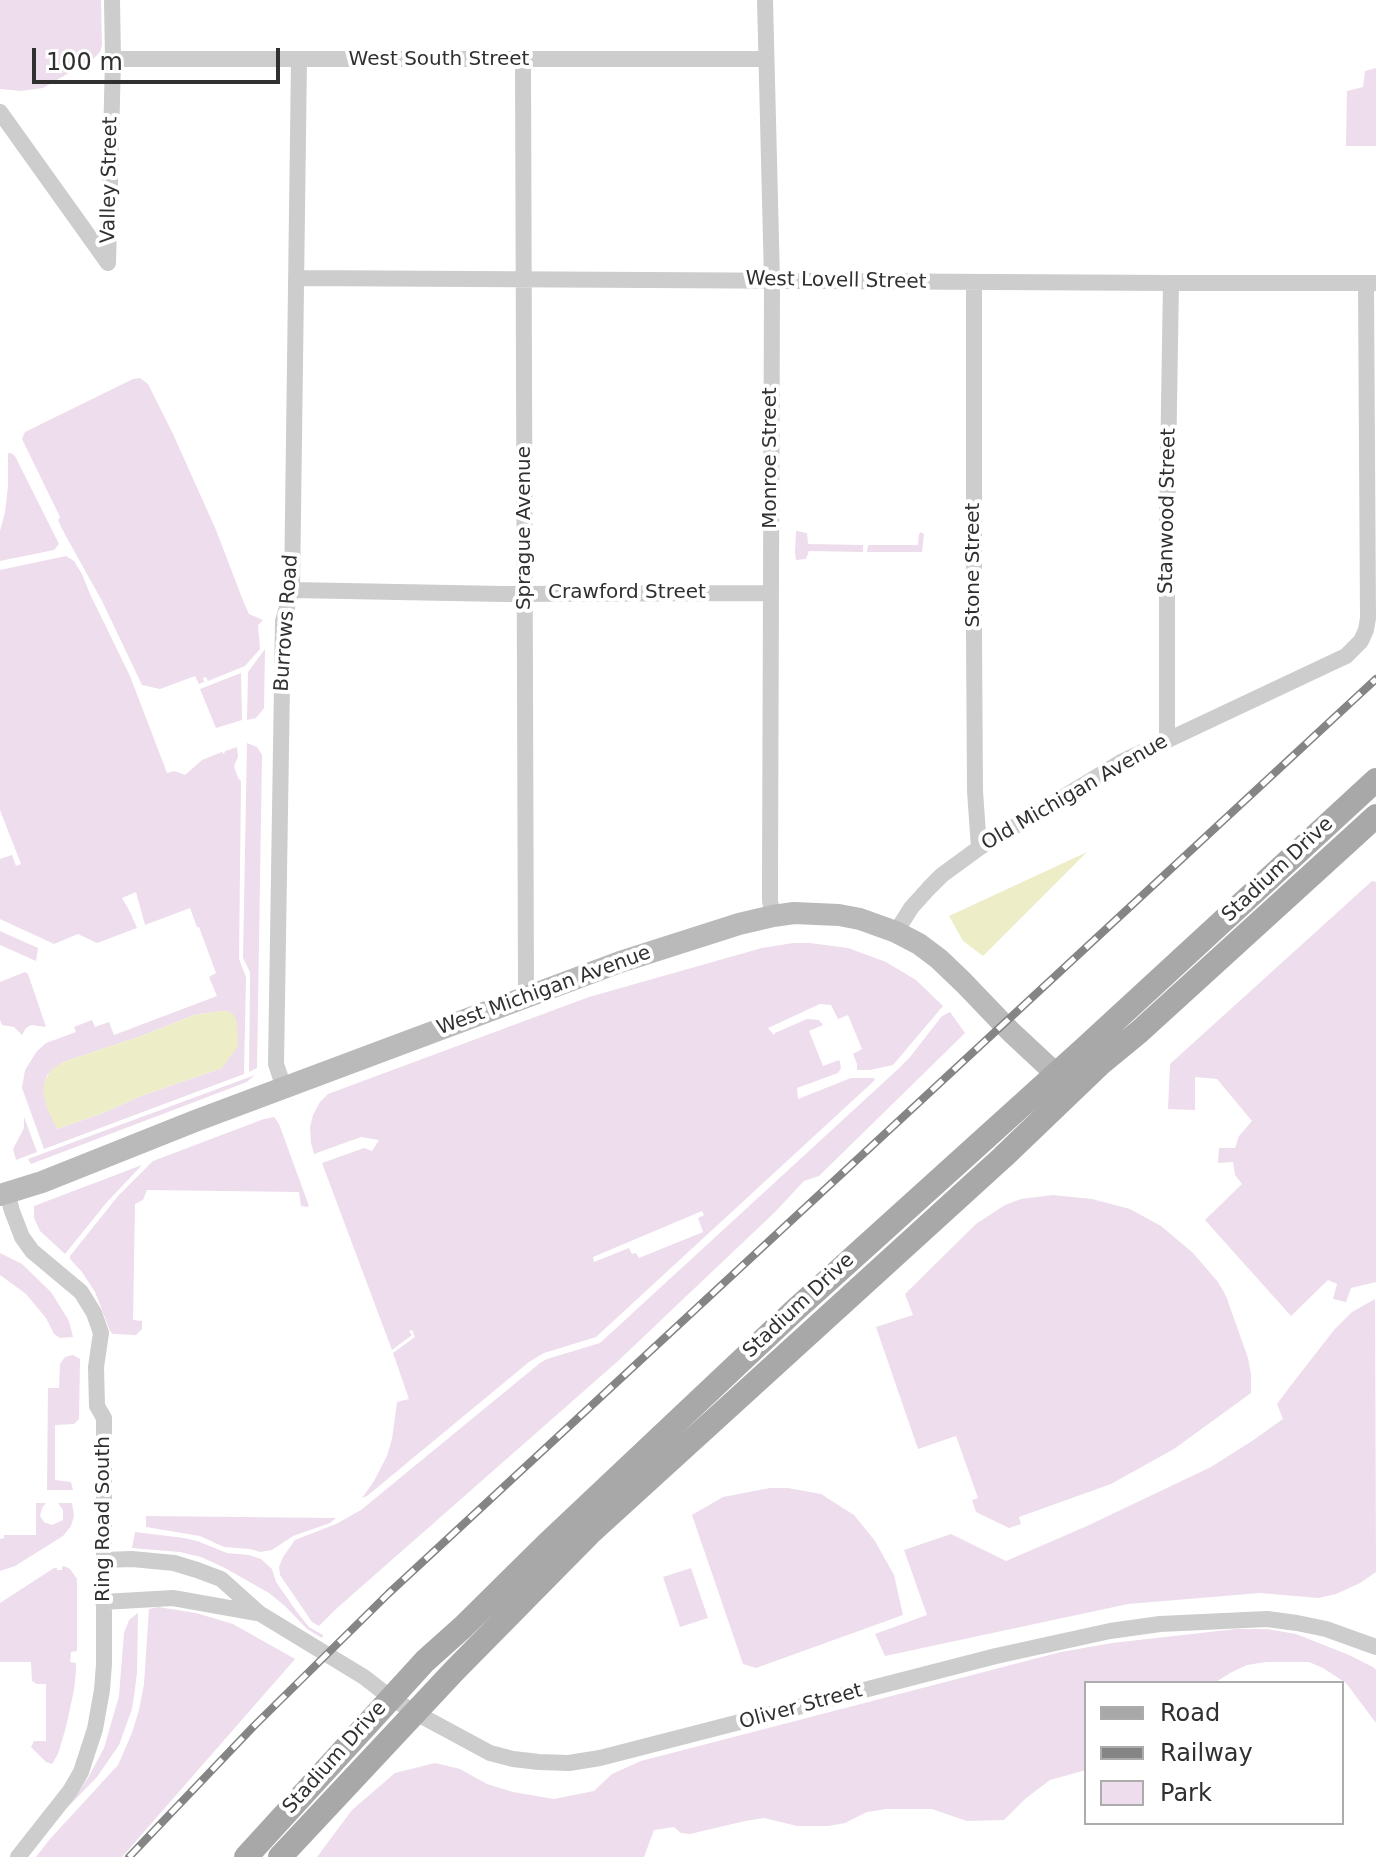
<!DOCTYPE html>
<html>
<head>
<meta charset="utf-8">
<style>
  body { margin:0 }
  #map { position:relative; width:1376px; height:1857px; overflow:hidden; background:#fff; font-family:"DejaVu Sans",sans-serif }
  canvas { display:block }
  .legend { position:absolute; left:1084px; top:1681px; width:260px; height:144px; box-sizing:border-box; background:#fff; border:2px solid #acacac; margin:0; padding:10px 14px; list-style:none; font-size:24px; color:#303030 }
  .legend li { display:flex; align-items:center; gap:16px; height:40px }
  .legend b { width:40px; border:2px solid #acacac }
  .scale { position:absolute; left:32px; top:48px; width:248px; height:36px; box-sizing:border-box; border:4px solid #303030; border-top:0; padding-left:10px; font-size:24px; line-height:28px; white-space:nowrap; color:#303030; -webkit-text-stroke:6px #fff; paint-order:stroke }
</style>
</head>
<body>
<div id="map">
<canvas width="1376" height="1857"></canvas>
<ul class="legend">
<li><b style="height:10px;background:#a8a8a8"></b>Road</li>
<li><b style="height:10px;background:#858585"></b>Railway</li>
<li><b style="height:22px;background:#eeddec"></b>Park</li>
</ul>
<div class="scale">100 m</div>
</div>
<script>
const ctx = document.querySelector('canvas').getContext('2d');
ctx.lineJoin = 'round';
function fillPath(path, color) { ctx.fillStyle = color; ctx.fill(path, 'evenodd'); }
const toPath = rows => new Path2D(rows.map(r => 'M' + r).join(''));
function stroke(path, color, width, dash) { ctx.strokeStyle = color; ctx.lineWidth = width; ctx.lineCap = dash ? 'butt' : 'round'; ctx.setLineDash(dash || []); ctx.stroke(path); }
function write(font, color, halo, rows, align = 'center') {
  ctx.font = font + ' "DejaVu Sans",sans-serif'; ctx.lineWidth = 8; ctx.setLineDash([]); ctx.textBaseline = 'middle'; ctx.strokeStyle = halo; ctx.fillStyle = color; for (const [text, x, y, turn = 0] of rows) {
    ctx.save(); ctx.translate(x, y); ctx.rotate((+turn || 0) * Math.PI / 180); ctx.textAlign = isNaN(turn) ? turn : align; if (halo) ctx.strokeText(text, 0, 0); ctx.fillText(text, 0, 0); ctx.restore();
  }
}
fillPath(toPath([
  [0,0,101,0,102,45,100,52,93,59,43,88,21,91,0,89],
  [1376,68,1376,146,1346,146,1347,91,1363,87,1365,71],
  [140,378,148,384,173,434,216,530,244,603,249,614,263,620,258,625,260,649,245,666,208,681,206,677,203,678,204,682,199,684,195,676,160,689,142,685,102,601,62,529,58,520,60,517,22,439,25,432,133,379],
  [8,453,11,453,15,456,59,544,54,550,0,561,0,531,5,512,8,486],
  [796,531,807,533,808,544,863,545,863,552,809,551,806,559,796,560,795,552],
  [921,532,924,534,922,552,867,552,868,545,918,545,919,534],
  [66,556,74,561,82,574,90,594,130,676,167,773,174,771,185,775,202,760,222,752,224,754,225,751,237,747,238,757,234,766,238,778,241,781,239,959,246,977,244,1074,44,1149,22,1088,25,1070,37,1051,46,1043,76,1032,74,1027,92,1020,95,1027,109,1022,114,1035,217,996,209,977,216,973,199,927,197,927,190,908,145,925,136,892,122,898,130,912,137,928,97,943,78,934,54,944,0,919,0,859,12,855,16,866,21,864,0,810,0,570],
  [221,1011,230,1012,222,1068,138,1097,103,1113,57,1129,43,1091,47,1075,63,1062,144,1035,194,1015],
  [265,649,264,708,256,718,247,720,248,672],
  [241,673,242,720,216,728,200,689],
  [247,743,257,747,262,755,257,1068,249,1072,250,978,250,972,243,958],
  [1372,881,1376,882,1376,1282,1351,1288,1346,1302,1333,1299,1337,1284,1328,1280,1291,1316,1205,1220,1242,1184,1235,1175,1233,1162,1218,1163,1219,1148,1235,1148,1239,1136,1252,1121,1217,1079,1195,1077,1195,1110,1168,1109,1170,1064],
  [0,931,38,948,36,961,0,945],
  [793,943,810,943,848,948,886,962,916,980,943,1006,893,1065,870,1070,857,1070,857,1064,853,1054,862,1049,848,1015,838,1019,831,1005,820,1004,768,1028,774,1035,775,1033,807,1019,819,1020,823,1025,809,1031,823,1066,839,1060,840,1062,841,1068,838,1073,797,1088,798,1099,851,1078,874,1078,875,1080,596,1337,544,1353,529,1362,367,1496,362,1498,374,1481,387,1456,392,1439,397,1402,409,1399,393,1353,415,1337,412,1330,409,1331,412,1335,392,1350,322,1163,364,1148,372,1151,379,1140,361,1137,314,1154,311,1143,310,1127,313,1115,320,1102,328,1094,589,997,762,948],
  [702,1211,704,1215,698,1218,703,1232,639,1258,636,1253,632,1254,629,1248,594,1262,593,1257],
  [25,972,28,974,46,1027,31,1025,26,1028,22,1035,14,1027,2,1025,0,1020,0,982],
  [950,1012,965,1033,819,1176,804,1181,775,1212,618,1361,336,1609,319,1626,312,1622,280,1575,279,1567,283,1557,295,1540,336,1524,361,1510,540,1363,547,1359,600,1343,896,1071,910,1057,942,1016],
  [255,1075,247,1082,31,1164,29,1161,28,1159],
  [24,1117,37,1152,16,1160,13,1149,24,1128],
  [274,1117,279,1124,309,1206,307,1207,301,1206,299,1192,147,1190,143,1200,135,1204,133,1320,142,1321,142,1329,136,1335,113,1334,110,1331,95,1292,82,1272,70,1259,70,1256,118,1196,153,1161,264,1119],
  [142,1165,107,1202,65,1254,40,1231,34,1218,34,1206],
  [1053,1195,1092,1199,1130,1209,1161,1226,1193,1253,1218,1282,1226,1296,1248,1358,1251,1374,1251,1393,1174,1449,1111,1484,1019,1517,1021,1524,1009,1528,976,1512,972,1500,978,1498,956,1436,918,1449,876,1327,913,1315,905,1294,976,1224,1005,1205,1021,1199],
  [0,1253,22,1264,51,1292,69,1321,73,1337,60,1338,54,1334,46,1318,26,1294,0,1275],
  [1375,1299,1376,1572,1360,1583,1336,1594,1318,1598,1260,1593,1128,1604,885,1656,875,1634,927,1615,904,1550,951,1534,1006,1561,1087,1526,1211,1467,1252,1441,1283,1419,1277,1404,1292,1384,1334,1330,1352,1312],
  [73,1355,80,1359,79,1419,74,1424,55,1425,55,1480,71,1482,73,1490,47,1490,48,1388,59,1388,60,1364,65,1357],
  [770,1488,788,1488,821,1494,854,1515,875,1541,894,1575,903,1615,756,1668,743,1664,692,1515,723,1497],
  [36,1503,46,1503,42,1508,40,1516,44,1522,52,1525,63,1520,63,1510,58,1503,72,1503,74,1516,71,1526,63,1536,15,1566,0,1571,0,1539,4,1538,4,1535,36,1535],
  [146,1516,336,1518,330,1523,293,1536,272,1550,260,1552,250,1549,224,1547,200,1536,146,1527],
  [135,1532,184,1538,197,1541,227,1553,249,1555,261,1559,272,1569,276,1582,297,1612,309,1627,323,1635,322,1638,307,1629,285,1606,269,1593,225,1568,201,1557,180,1552,132,1548],
  [64,1566,70,1569,77,1579,77,1651,71,1652,70,1662,76,1663,76,1671,74,1690,66,1727,58,1754,52,1764,46,1762,31,1747,34,1741,46,1741,46,1684,37,1684,32,1681,31,1662,0,1662,0,1603,54,1568,57,1568,57,1570,62,1570,62,1567],
  [691,1568,708,1618,680,1627,663,1577],
  [158,1607,196,1613,233,1624,295,1659,122,1857,36,1857,50,1839,118,1765,132,1733,139,1710,144,1684,149,1609],
  [138,1613,137,1673,134,1696,132,1709,119,1745,97,1777,66,1809,88,1778,104,1748,119,1696,124,1633,129,1620],
  [1236,1629,1267,1629,1296,1634,1349,1655,1373,1667,1376,1670,1376,1723,1346,1683,1323,1668,1309,1662,1266,1662,1247,1665,1232,1672,1214,1683,1086,1683,1086,1770,1050,1780,1025,1799,1004,1820,967,1821,932,1809,886,1809,867,1812,845,1823,828,1826,797,1826,764,1818,745,1821,690,1834,681,1833,674,1827,654,1830,644,1857,317,1857,352,1810,395,1773,435,1763,460,1769,487,1784,513,1792,554,1799,594,1791,612,1774,641,1761,1061,1652,1112,1643]
]), '#eeddec');
fillPath(toPath([
  [1087,852,983,956,963,941,949,916],
  [221,1011,230,1012,234,1015,236,1020,238,1036,238,1046,222,1068,138,1097,103,1113,57,1129,47,1108,43,1091,45,1080,52,1069,63,1062,144,1035,194,1015]
]), '#edeec8');
stroke(toPath([
  [765,0,772,280,770,884,770,901,773,916],
  [113,59,766,59],
  [523,60,526,996],
  [0,112,108,263],
  [108,263,113,59,112,0],
  [296,278,1171,283,1376,283],
  [974,282,974,635,975,791,979,848],
  [292,590,503,594,771,593],
  [1167,739,1167,527,1171,283],
  [896,932,911,908,929,888,942,875,979,848,1121,762,1346,656,1361,641,1366,630,1368,618,1366,283],
  [284,1088,276,1064,283,621,292,590,299,60],
  [7,1193,12,1211,22,1237,32,1251,81,1292,94,1313,101,1333,96,1367,97,1406,104,1418,104,1664,102,1690,95,1729,81,1772,70,1791,18,1857],
  [103,1560,132,1559,174,1563,197,1570,221,1579,259,1613,364,1677,391,1698,414,1712,490,1753,513,1759,539,1762,569,1763,600,1758,996,1656,1110,1631,1160,1624,1267,1619,1297,1623,1326,1629,1376,1647],
  [103,1602,173,1598,257,1613]
]), '#cdcdcd', 16);
stroke(toPath([
  [0,1195,42,1182,195,1121,620,962,739,924,773,916,794,913,839,915,860,919,896,932,919,944,939,959,964,983,1010,1031,1055,1073]
]), '#bababa', 22);
stroke(toPath([
  [246,1857,425,1661,463,1627,546,1545,794,1311,1084,1049,1376,780],
  [280,1857,454,1671,589,1534,1003,1157,1100,1064,1139,1032,1376,816]
]), '#a8a8a8', 24);
const rail = toPath([
  [129,1857,254,1726,388,1594,1376,679]
]);
stroke(rail, '#858585', 8);
stroke(rail, '#fff', 5, [15]);
write('20px', '#303030', '#fff', [
  ["West South Street",439,60],
  ["Valley Street",110,180,-89],
  ["West Lovell Street",836,281,1],
  ["Monroe Street",771,458,-90],
  ["Stanwood Street",1168,511,-89],
  ["Sprague Avenue",525,528,-90],
  ["Stone Street",974,565,-90],
  ["Crawford Street",627,593],
  ["Burrows Road",287,623,-86],
  ["Old Michigan Avenue",1075,793,-30],
  ["Stadium Drive",1278,870,-43],
  ["West Michigan Avenue",544,991,-20],
  ["Stadium Drive",799,1306,-43],
  ["Ring Road South",104,1519,-90],
  ["Oliver Street",801,1707,-15],
  ["Stadium Drive",335,1758,-48]
]);
</script>
</body>
</html>
